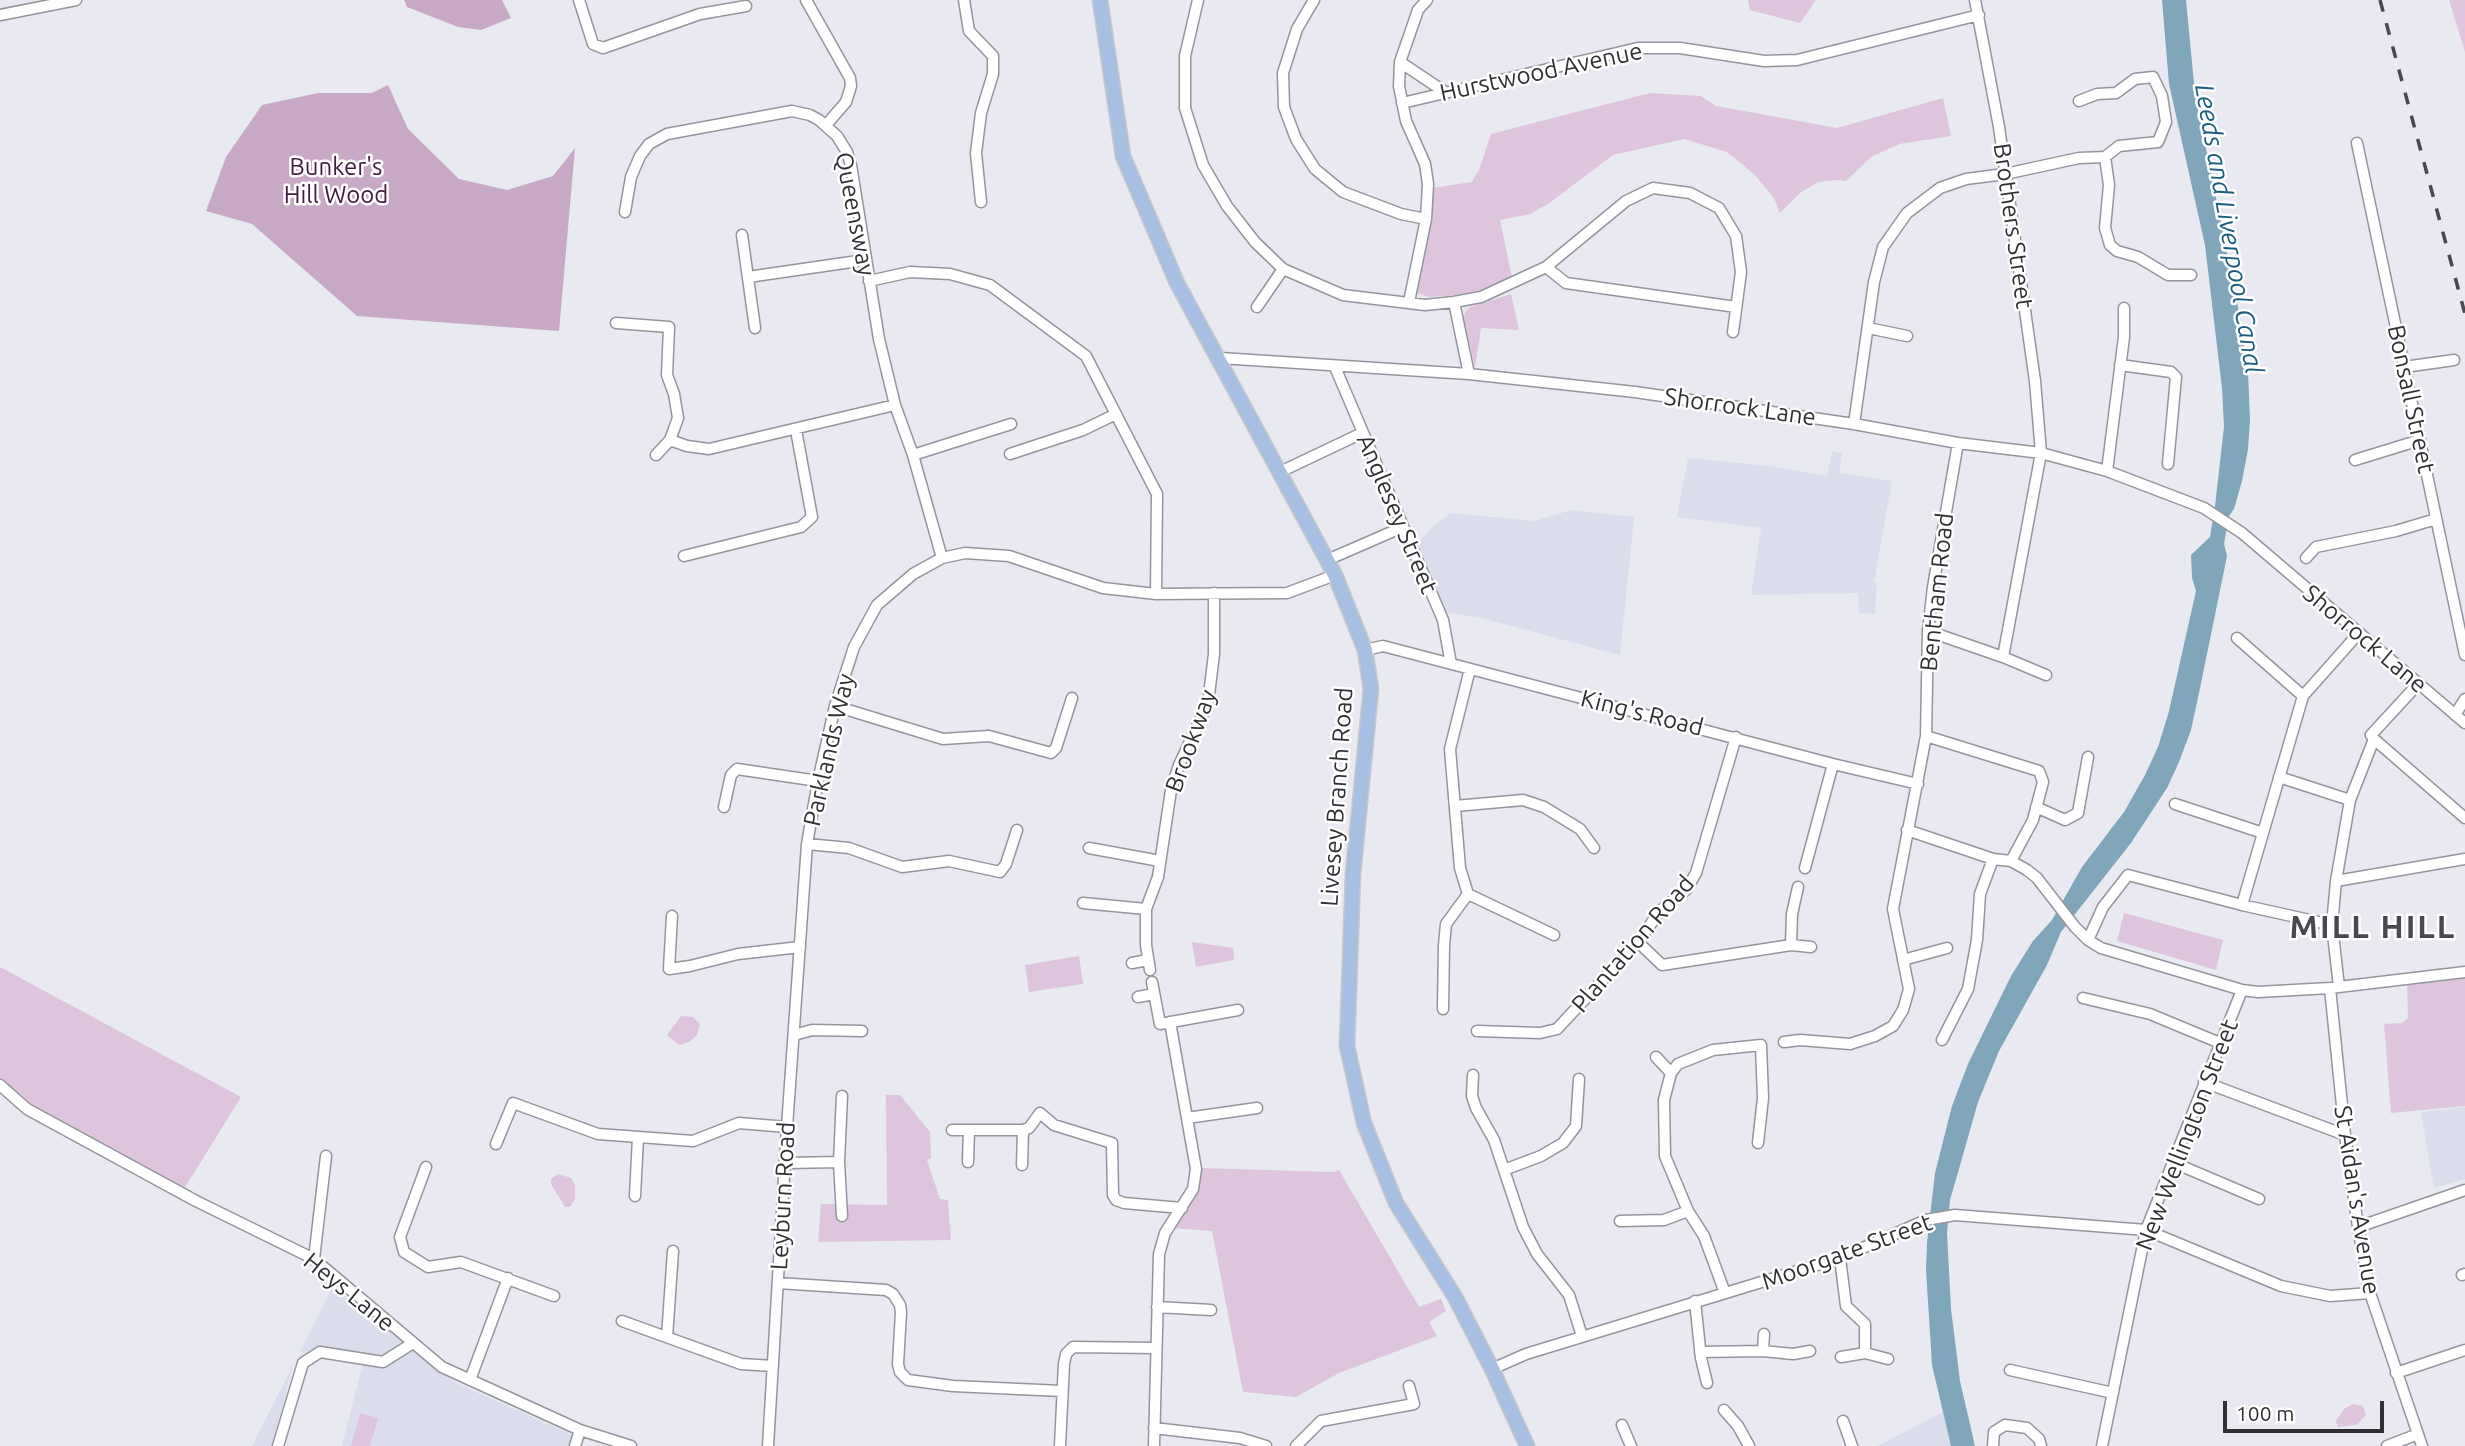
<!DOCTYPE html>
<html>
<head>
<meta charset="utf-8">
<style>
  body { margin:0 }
  #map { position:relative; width:2465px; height:1446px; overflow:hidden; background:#e8e9f1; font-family:Ubuntu,sans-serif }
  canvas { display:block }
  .scale { position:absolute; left:2223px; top:1401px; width:161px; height:32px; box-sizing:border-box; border:4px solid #303034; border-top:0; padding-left:9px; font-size:21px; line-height:24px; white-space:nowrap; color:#303034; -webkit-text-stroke:5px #fff; paint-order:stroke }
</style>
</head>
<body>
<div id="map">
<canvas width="2465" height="1446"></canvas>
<div class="scale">100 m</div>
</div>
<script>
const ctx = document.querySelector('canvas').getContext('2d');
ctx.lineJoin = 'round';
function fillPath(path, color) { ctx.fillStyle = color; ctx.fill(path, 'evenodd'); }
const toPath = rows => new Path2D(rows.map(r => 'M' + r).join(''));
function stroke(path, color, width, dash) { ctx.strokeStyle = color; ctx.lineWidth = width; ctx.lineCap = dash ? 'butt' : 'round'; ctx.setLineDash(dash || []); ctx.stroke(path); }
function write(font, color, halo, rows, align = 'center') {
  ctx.font = font + ' Ubuntu,sans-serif'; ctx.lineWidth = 5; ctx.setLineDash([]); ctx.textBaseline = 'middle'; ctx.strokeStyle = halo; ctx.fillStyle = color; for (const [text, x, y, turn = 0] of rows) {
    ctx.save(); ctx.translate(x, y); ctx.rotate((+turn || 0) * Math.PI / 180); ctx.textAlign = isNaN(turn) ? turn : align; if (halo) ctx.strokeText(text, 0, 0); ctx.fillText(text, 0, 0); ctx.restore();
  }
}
fillPath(toPath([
  [1832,451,1842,453,1839,473,1892,481,1874,582,1877,583,1875,614,1859,613,1858,593,1751,595,1761,528,1677,517,1688,458,1771,466,1827,476],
  [1571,510,1634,517,1620,655,1481,618,1445,612,1419,548,1421,540,1430,529,1451,513,1535,521],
  [2465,1107,2465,1179,2434,1188,2421,1112],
  [333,1286,454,1382,572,1435,571,1446,342,1446,363,1363,300,1352],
  [293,1365,272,1446,252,1446],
  [1943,1412,1951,1446,1878,1446]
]), '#dbddec');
fillPath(toPath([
  [1748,0,1816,0,1800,23,1750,10],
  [2449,0,2465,0,2465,52],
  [1650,93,1701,96,1716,106,1837,128,1943,98,1951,136,1899,144,1871,157,1846,181,1838,180,1818,182,1800,193,1780,213,1774,198,1755,175,1727,152,1684,139,1613,155,1548,204,1530,214,1500,220,1512,278,1477,291,1456,295,1430,297,1413,292,1432,188,1472,182,1479,170,1491,134],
  [1511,294,1519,330,1481,328,1475,368,1464,321,1465,312,1470,307],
  [2124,913,2223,940,2216,970,2117,941],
  [1192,942,1233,948,1234,960,1196,967],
  [1079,956,1083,984,1029,992,1025,965],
  [0,967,241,1097,184,1189,29,1105,0,1079],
  [2465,974,2465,1106,2391,1113,2384,1024,2402,1023,2408,1018,2407,981],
  [681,1016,693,1017,700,1024,697,1035,689,1042,679,1045,667,1035],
  [886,1095,900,1095,930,1132,931,1158,927,1160,940,1199,948,1200,951,1240,818,1242,821,1204,887,1205],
  [1199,1168,1333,1172,1339,1170,1419,1307,1441,1299,1446,1311,1429,1322,1437,1336,1339,1373,1296,1397,1243,1392,1212,1231,1172,1228],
  [558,1174,571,1178,575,1186,575,1199,570,1207,565,1207,551,1184,551,1179],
  [2353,1404,2363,1406,2366,1415,2357,1425,2338,1427,2336,1421,2344,1409],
  [360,1413,378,1418,370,1446,351,1446]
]), '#dec4dd');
fillPath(toPath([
  [404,0,502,0,511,18,481,30,458,27,407,7],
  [388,85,408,129,459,179,507,190,553,176,575,148,559,331,357,316,252,224,206,211,226,157,262,105,318,93,372,93]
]), '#c7a9c6');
fillPath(toPath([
  [2162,0,2186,0,2195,94,2240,317,2248,372,2250,420,2248,449,2242,481,2234,509,2229,516,2224,544,2227,556,2199,693,2191,730,2179,762,2167,788,2131,843,2061,932,2047,965,1999,1051,1978,1102,1961,1162,1950,1200,1947,1233,1951,1309,1960,1381,1975,1446,1951,1446,1932,1365,1926,1270,1927,1243,1935,1173,1952,1106,1968,1064,2011,976,2033,941,2052,920,2082,867,2124,812,2145,775,2158,747,2169,711,2196,591,2192,578,2191,555,2210,537,2215,506,2224,427,2222,388,2205,245,2169,84]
]), '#7fa6bb');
const minor = toPath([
  [579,0,593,44,603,48,700,14,746,6],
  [806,0,850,78,851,86,846,102,826,125],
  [964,0,969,31,993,56,993,74,981,113,976,153,981,202],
  [1198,0,1185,56,1185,108,1203,165,1227,206,1255,242,1283,269,1343,295,1425,305,1454,302,1481,297,1546,267,1626,201,1653,188,1690,193,1719,208,1736,236,1741,272,1733,332],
  [1314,0,1297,29,1283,73,1284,107,1296,139,1315,169,1343,192,1401,214,1426,219],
  [1975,0,1999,127,2035,381,2041,453,2003,657],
  [0,15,76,0],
  [1400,62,1445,92],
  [1402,103,1638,48,1680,48,1764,61,1797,60,1979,15],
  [2357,143,2465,655],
  [2105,157,2109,185,2105,228,2110,245,2117,251,2138,257,2168,275,2191,275],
  [625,212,631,177,640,156,649,144,667,134,792,111,810,115,819,120,837,136,847,152,851,165,879,339,895,405,913,455,942,558],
  [742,235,755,328],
  [1546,267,1566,283,1736,307],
  [748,277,865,260],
  [869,281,910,272,950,274,990,285,1086,356,1157,494,1156,594],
  [1409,302,1426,219,1428,184,1425,164,1406,121,1399,86,1400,62,1418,10,1427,0],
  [1454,302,1469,374],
  [1257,307,1283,269],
  [616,323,669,327,667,375,674,394,678,418,670,440,656,455],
  [1868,328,1907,336],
  [1220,358,1469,374,1635,392,1854,424,1958,443,2041,453,2107,471,2204,508,2242,533,2465,723],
  [2120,365,2171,372,2176,377,2168,464],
  [1335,367,1443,620,1451,664],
  [2404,367,2454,360],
  [1854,424,1874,282,1883,247,1907,213,1940,188,1966,179,2005,174,2079,158,2105,157,2119,146,2158,142,2166,122,2162,96,2153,77,2135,79,2116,93,2097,94,2079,101],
  [670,440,687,446,709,449,895,405],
  [1010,454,1083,430,1116,414],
  [913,455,1011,424],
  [2355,460,2420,440],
  [2107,471,2124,337,2124,308],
  [1280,472,1362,433],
  [684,556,801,527,812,517,796,430],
  [2306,558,2316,547,2396,531,2436,519],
  [1327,560,1403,527],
  [1928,631,2003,657,2046,675],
  [2237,638,2303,696],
  [1365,650,1383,646,1833,764,1918,784],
  [1470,669,1450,749,1460,868,1468,894,1554,935],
  [835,706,943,739,989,736,1051,753,1056,748,1072,698],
  [2455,715,2465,699],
  [1926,736,2039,771,2043,782,2033,820,2011,861],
  [2374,739,2465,818],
  [2279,777,2350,800],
  [2175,804,2263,833],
  [1455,806,1523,800,1544,807,1580,829,1594,848],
  [724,807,731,775,737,769,818,781],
  [2036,807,2065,820,2078,813,2088,757],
  [1907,830,1993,859,2011,861,2027,870,2037,878,2075,927,2088,940,2101,948,2242,990,2258,992,2330,988,2465,972],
  [807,844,849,848,902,867,949,861,1000,872,1006,864,1017,830],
  [1089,848,1160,861],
  [1805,868,1833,764],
  [2336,881,2465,859],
  [1083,903,1146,909],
  [2242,905,2303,696,2358,634],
  [672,916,669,969,690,966,738,954,800,947],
  [2088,940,2103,907,2128,875,2242,905,2332,925],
  [1638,942,1662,965,1791,945,1811,947],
  [1791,945,1792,914,1798,887],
  [1903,960,1947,948],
  [1132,963,1148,960],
  [1150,970,1146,945,1146,909,1158,877,1171,790,1179,765,1208,703,1214,654,1214,593],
  [1152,982,1160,1024,1238,1010],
  [2339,987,2332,925,2336,881,2350,800,2374,739,2371,735,2418,684],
  [2330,988,2345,1135,2358,1227,2370,1293,2422,1446],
  [1138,997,1154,994],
  [2083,998,2150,1014,2220,1043],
  [1443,1009,1444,945,1446,924,1468,894],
  [1477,1031,1540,1033,1557,1029,1638,942,1660,911,1686,890,1696,873,1736,737],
  [794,1035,812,1030,862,1031],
  [1942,1040,1968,989,1977,940,1980,894,1993,859],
  [1784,1042,1800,1040,1850,1044,1875,1036,1893,1026,1903,1010,1909,989,1893,909,1926,736,1928,631,1933,587,1958,443],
  [1656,1057,1671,1073],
  [1473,1075,1472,1096,1476,1108,1494,1140,1523,1227,1537,1254,1569,1295,1582,1336],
  [2204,1082,2345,1135],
  [0,1085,27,1109,196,1201,314,1259,442,1367,580,1430,631,1446],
  [1187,1118,1257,1108],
  [952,1130,1023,1130],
  [496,1144,513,1103,598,1134,693,1141,739,1123,787,1127],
  [839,1162,842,1216],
  [968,1162,969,1130],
  [2172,1162,2259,1199],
  [786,1163,839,1162,842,1096],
  [1022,1165,1023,1130,1029,1128,1040,1113,1054,1125,1112,1143,1113,1195,1116,1200,1124,1203,1182,1208],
  [426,1167,400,1237,404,1252,428,1267,461,1262,554,1296],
  [1504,1170,1541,1156,1563,1143,1576,1126,1579,1079],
  [635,1196,638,1137],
  [1620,1221,1664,1220,1688,1211],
  [2358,1227,2465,1190],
  [1840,1258,1846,1306,1865,1324,1865,1353],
  [314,1259,326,1156],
  [2462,1275,2465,1274],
  [778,1283,886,1290,893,1294,900,1305,901,1312,898,1364,900,1372,908,1380,953,1386,1062,1391],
  [1725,1293,1704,1236,1688,1211,1665,1156,1664,1100,1671,1073,1678,1064,1713,1050,1761,1045,1763,1098,1758,1143],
  [1695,1301,1701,1358,1707,1383],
  [1157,1307,1211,1310],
  [622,1321,741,1364,773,1366],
  [667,1337,673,1251],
  [1763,1351,1764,1334],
  [1700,1352,1763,1351,1793,1354,1810,1351],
  [1841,1357,1865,1353,1888,1359],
  [1492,1369,1526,1354,1840,1258,1926,1220,1955,1215,2146,1230,2281,1286,2330,1296,2370,1293],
  [2010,1370,2113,1393],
  [2396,1373,2465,1350],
  [470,1380,508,1278],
  [1724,1410,1738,1426,1749,1446],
  [1843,1421,1852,1446],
  [1622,1425,1631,1446],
  [1154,1428,1240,1438,1266,1446],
  [278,1446,303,1363,320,1352,383,1362,413,1343],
  [575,1446,580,1430],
  [768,1446,787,1127,807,844,818,781,835,706,854,647,877,605,913,574,942,558,965,553,1009,556,1103,588,1156,594,1287,593,1335,575],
  [1060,1446,1064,1364,1066,1354,1073,1347,1155,1348],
  [1154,1446,1159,1254,1165,1233,1193,1189,1196,1169,1170,1022],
  [1296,1446,1321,1421,1414,1404,1409,1386],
  [1993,1446,1994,1432,2005,1425,2027,1428,2039,1439,2041,1446],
  [2102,1446,2146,1230,2242,990],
  [2387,1446,2418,1434]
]);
const major = toPath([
  [1100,0,1123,156,1177,283,1335,575,1365,650,1371,689,1353,874,1347,1046,1364,1123,1396,1203,1455,1297,1492,1369,1527,1446]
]);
stroke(minor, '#94959c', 13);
stroke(major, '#c9c9ca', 17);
stroke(minor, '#fff', 10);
stroke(major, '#a6bfe2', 14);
stroke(toPath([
  [2380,0,2465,314]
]), '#48484d', 3.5, [12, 12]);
write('24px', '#303034', '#fff', [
  ["Hurstwood Avenue",1541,72,-12],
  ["Queensway",855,214,79],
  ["Brothers Street",2013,226,82],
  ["Bonsall Street",2411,399,78],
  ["Shorrock Lane",1740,407,8],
  ["Anglesey Street",1397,514,67],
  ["Bentham Road",1937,592,-84],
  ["Shorrock Lane",2365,639,40],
  ["King's Road",1642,713,14],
  ["Brookway",1191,741,-70],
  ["Parklands Way",829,750,-77],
  ["Livesey Branch Road",1337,797,-86],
  ["Plantation Road",1633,944,-49],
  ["New Wellington Street",2187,1135,-69],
  ["Leyburn Road",783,1196,-87],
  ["St Aidan's Avenue",2357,1200,81],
  ["Moorgate Street",1847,1252,-20],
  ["Heys Lane",349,1292,39]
]);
write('24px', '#421b42', '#fff', [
  ["Bunker's",336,167],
  ["Hill Wood",336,195]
]);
write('italic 26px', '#1a5e7d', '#fff', [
  ["Leeds and Liverpool Canal",2229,229,80]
]);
ctx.letterSpacing = '2px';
write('bold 32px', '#484950', '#fff', [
  ["MILL HILL",2373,927]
]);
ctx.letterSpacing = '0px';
</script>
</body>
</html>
